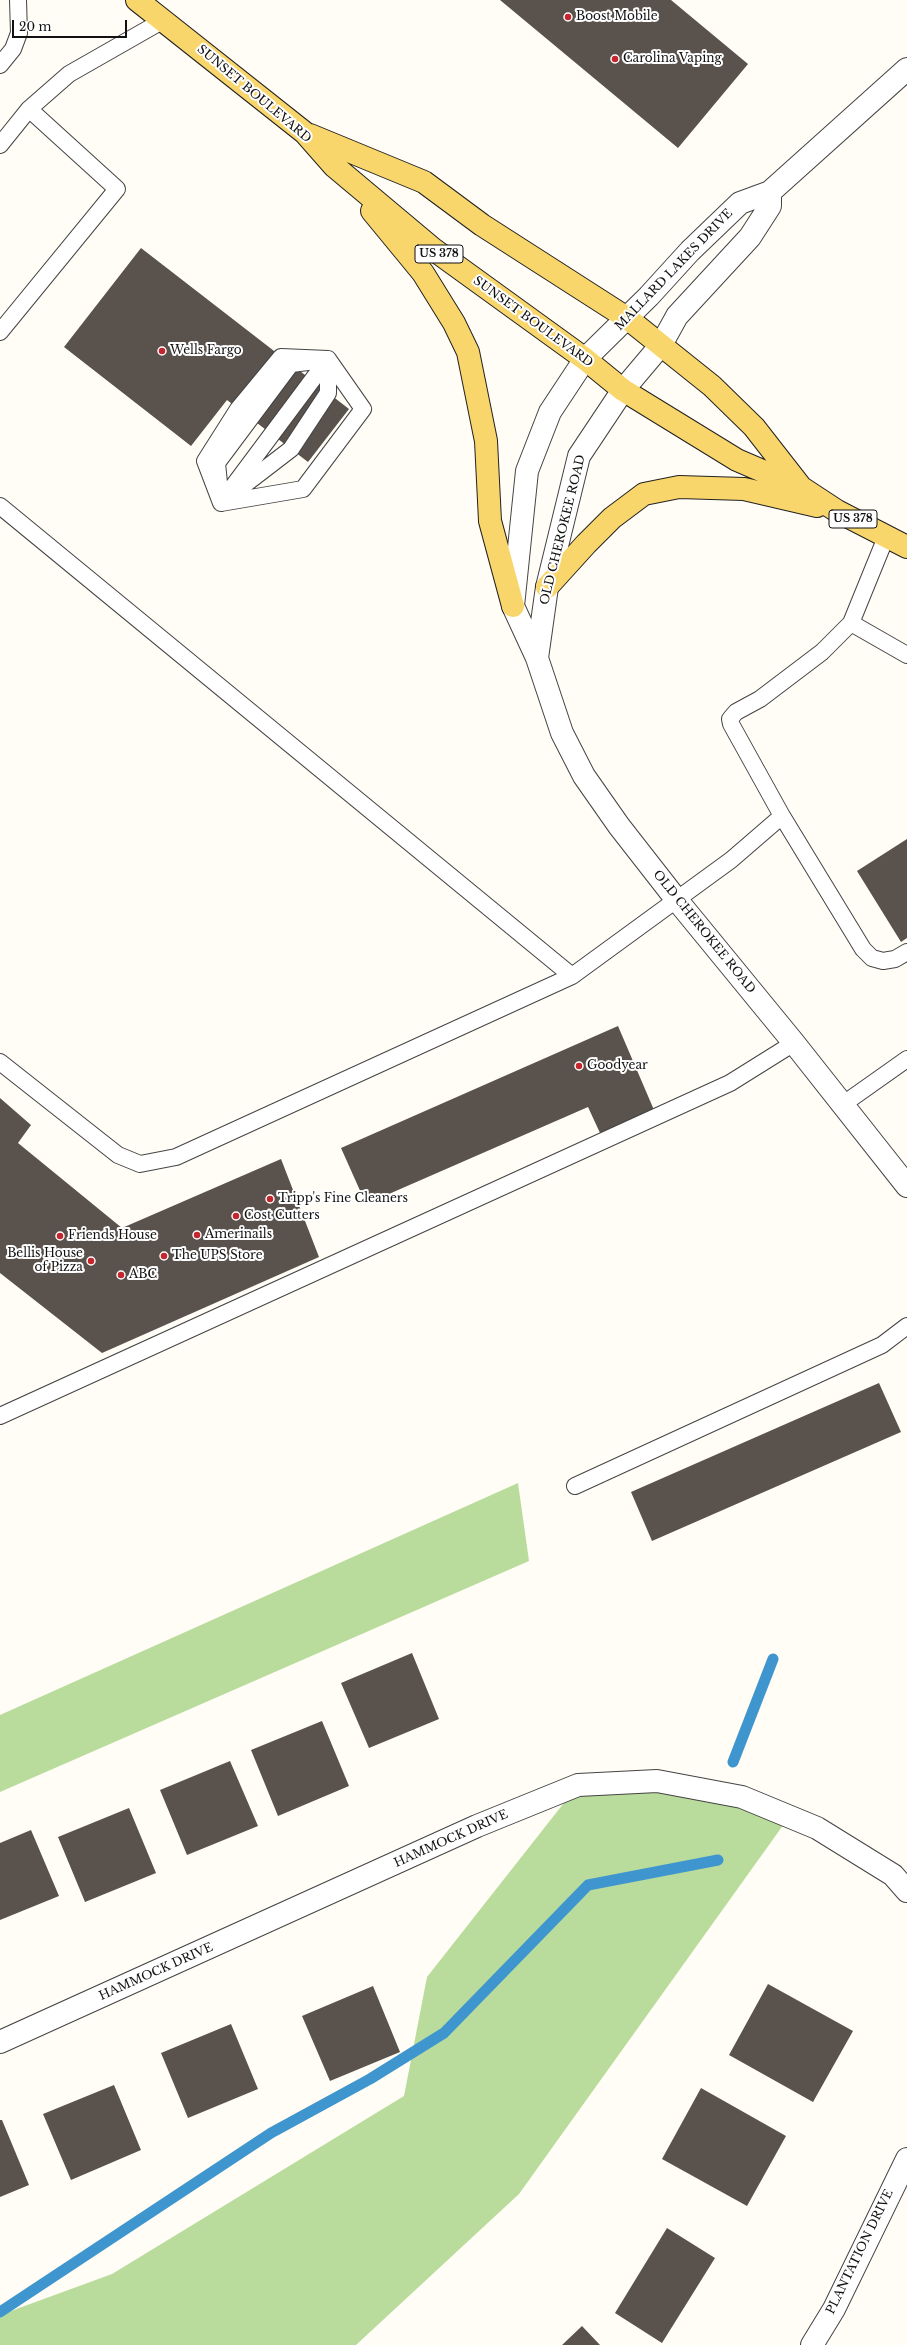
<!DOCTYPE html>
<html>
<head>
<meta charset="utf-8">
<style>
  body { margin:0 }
  #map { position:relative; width:907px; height:2345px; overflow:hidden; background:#fffdf5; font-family:"Libre Baskerville",serif }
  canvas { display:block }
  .scale { position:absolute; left:12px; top:20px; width:115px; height:18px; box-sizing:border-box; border:2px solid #111; border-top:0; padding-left:5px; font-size:12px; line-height:14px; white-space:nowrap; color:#111; -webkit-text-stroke:3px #fff; paint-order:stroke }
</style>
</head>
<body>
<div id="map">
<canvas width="907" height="2345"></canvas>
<div class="scale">20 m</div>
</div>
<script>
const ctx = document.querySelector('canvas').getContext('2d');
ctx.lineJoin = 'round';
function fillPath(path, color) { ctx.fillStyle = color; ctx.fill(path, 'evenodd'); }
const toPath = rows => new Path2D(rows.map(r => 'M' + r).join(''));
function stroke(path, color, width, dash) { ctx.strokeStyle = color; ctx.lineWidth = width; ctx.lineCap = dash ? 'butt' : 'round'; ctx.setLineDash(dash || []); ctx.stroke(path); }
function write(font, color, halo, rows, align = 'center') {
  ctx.font = font + ' "Libre Baskerville",serif'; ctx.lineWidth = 4; ctx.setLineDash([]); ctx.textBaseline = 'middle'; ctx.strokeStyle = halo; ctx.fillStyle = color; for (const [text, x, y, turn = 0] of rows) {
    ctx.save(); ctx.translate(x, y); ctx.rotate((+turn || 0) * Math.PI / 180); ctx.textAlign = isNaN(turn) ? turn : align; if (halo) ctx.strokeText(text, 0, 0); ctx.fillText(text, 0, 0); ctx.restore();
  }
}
fillPath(toPath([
  [518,1483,529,1561,0,1792,0,1715],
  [657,1781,789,1817,519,2194,356,2345,0,2345,0,2315,112,2274,404,2096,427,1977,578,1785]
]), '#b9dc9c');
stroke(toPath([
  [733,1762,773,1659],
  [0,2312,271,2133,370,2079,444,2033,588,1885,718,1860]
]), '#3f96cf', 11);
fillPath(toPath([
  [500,0,671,0,748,64,678,148],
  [141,248,349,409,308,462,227,400,191,446,64,347],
  [907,839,907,938,901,942,857,871],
  [618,1026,654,1110,600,1133,588,1107,366,1204,341,1148],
  [0,1098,31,1125,18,1143,122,1228,281,1159,319,1257,102,1353,0,1273],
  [879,1383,901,1432,652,1541,631,1492],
  [412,1653,439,1719,369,1748,341,1683],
  [322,1721,349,1786,278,1816,251,1750],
  [230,1761,258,1826,187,1855,160,1790],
  [129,1808,156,1873,85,1902,58,1837],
  [31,1830,59,1896,0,1920,0,1843],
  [768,1984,853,2031,813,2102,729,2055],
  [373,1986,400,2052,330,2081,302,2016],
  [231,2024,258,2089,188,2118,161,2053],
  [114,2085,141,2150,71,2180,43,2114],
  [701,2088,786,2136,747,2206,662,2159],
  [0,2120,2,2120,29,2185,0,2197],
  [667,2228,715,2258,662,2343,615,2313],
  [582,2326,600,2345,562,2345]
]), '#5a524d');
const service = toPath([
  [0,65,13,49,19,33,18,0],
  [0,145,29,109,69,74,162,21],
  [0,332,117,189,29,109],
  [219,483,217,463,291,364,308,362],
  [231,489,328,359],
  [222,502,291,449,328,393,328,359],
  [221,503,303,489,363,409,328,359],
  [221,503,205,461,238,409,281,357,328,359],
  [0,506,572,976],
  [851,623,907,655],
  [782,816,863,949,872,958,883,961,895,959,907,952],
  [0,1062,118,1155,140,1164,176,1157,572,976,731,860,782,816,731,724,730,719,736,712,760,699,822,652,851,623,886,537],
  [842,1105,907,1059],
  [0,1416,730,1083,794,1043],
  [575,1486,882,1345,907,1326]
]);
const minor = toPath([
  [585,359,649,296,690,251,740,203,770,192,907,69],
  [623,390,661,345,677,316,750,237,770,206,770,192],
  [0,2042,477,1826,578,1785,657,1781,742,1797,817,1828,893,1875,907,1891],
  [812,2345,834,2309,907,2159]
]);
const tertiary = toPath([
  [585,359,550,412,527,471,513,606,537,658,562,733,584,776,619,826,676,899,794,1043,907,1186],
  [537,658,547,587,579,456,623,390]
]);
const primary = toPath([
  [137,0,305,133,334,166,433,249,585,359,623,390,737,460,802,488,837,511,907,547],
  [310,135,424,182,482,225,627,318,712,386,754,427,800,486],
  [372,211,423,273,454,323,468,352,486,441,490,521,513,606],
  [547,587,586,544,612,518,644,494,679,487,744,489,817,506]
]);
stroke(service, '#444', 18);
stroke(minor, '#444', 24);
stroke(tertiary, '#444', 24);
stroke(primary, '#222', 24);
stroke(service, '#fff', 16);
stroke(minor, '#fff', 22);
stroke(tertiary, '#fff', 22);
stroke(primary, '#f9d66b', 22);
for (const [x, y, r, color] of [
  [568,17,4,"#c4262e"],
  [615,59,4,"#c4262e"],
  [162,351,4,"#c4262e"],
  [579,1066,4,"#c4262e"],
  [270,1199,4,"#c4262e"],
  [236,1216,4,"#c4262e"],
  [197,1235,4,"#c4262e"],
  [60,1236,4,"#c4262e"],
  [164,1256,4,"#c4262e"],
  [91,1261,4,"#c4262e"],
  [121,1275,4,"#c4262e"]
]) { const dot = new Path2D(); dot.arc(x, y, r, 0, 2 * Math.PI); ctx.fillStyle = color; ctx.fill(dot); stroke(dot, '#fff', 1.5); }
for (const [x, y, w] of [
  [439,254,48],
  [853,519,48]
]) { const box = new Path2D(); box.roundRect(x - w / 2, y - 9, w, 18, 3); ctx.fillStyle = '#fff'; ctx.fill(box); stroke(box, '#111', 1); }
write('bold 11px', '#111', null, [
  ["US 378",439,254],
  ["US 378",853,519]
]);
write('12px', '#111', '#fff', [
  ["Boost Mobile",576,17],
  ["Carolina Vaping",623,59],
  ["Wells Fargo",170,351],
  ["Goodyear",587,1066],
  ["Tripp's Fine Cleaners",278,1199],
  ["Cost Cutters",244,1216],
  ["Amerinails",205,1235],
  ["Friends House",68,1236],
  ["Bellis House",83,1254,"right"],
  ["of Pizza",83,1268,"right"],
  ["The UPS Store",172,1256],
  ["ABC",129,1275]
], 'left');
write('12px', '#111', '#fff', [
  ["SUNSET BOULEVARD",254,94,40],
  ["MALLARD LAKES DRIVE",674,270,-46],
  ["SUNSET BOULEVARD",533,322,36],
  ["OLD CHEROKEE ROAD",563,530,-76],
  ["OLD CHEROKEE ROAD",704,932,51],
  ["HAMMOCK DRIVE",451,1839,-24],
  ["HAMMOCK DRIVE",156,1972,-24],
  ["PLANTATION DRIVE",860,2252,-64]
]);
</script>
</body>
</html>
